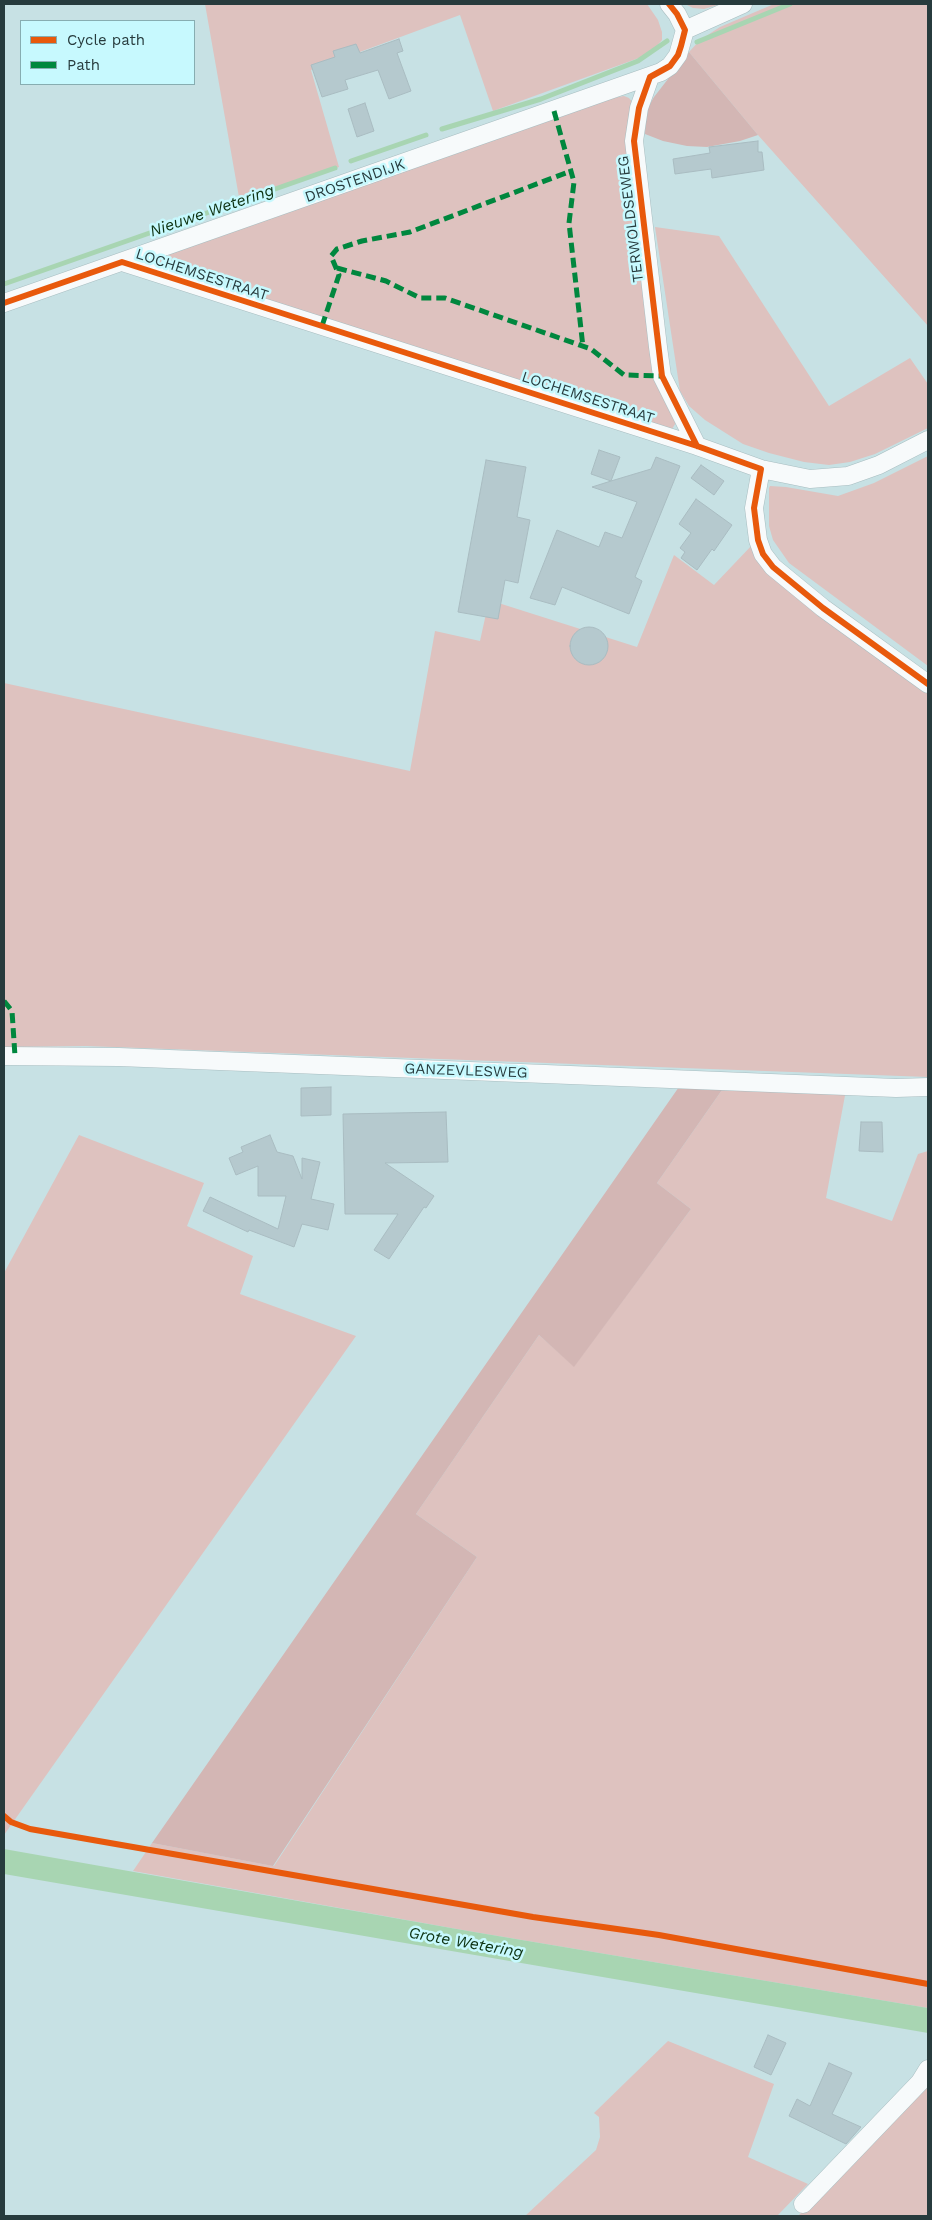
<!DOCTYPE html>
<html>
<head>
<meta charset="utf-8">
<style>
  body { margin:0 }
  #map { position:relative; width:932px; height:2220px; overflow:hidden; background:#c7e1e4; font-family:"Work Sans",sans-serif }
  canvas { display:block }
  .frame { position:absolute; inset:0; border:5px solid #273b3d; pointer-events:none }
  .legend { position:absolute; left:20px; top:20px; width:175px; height:65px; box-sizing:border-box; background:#c7f9fe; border:1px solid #87adb1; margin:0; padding:6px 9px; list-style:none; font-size:15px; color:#273b3d }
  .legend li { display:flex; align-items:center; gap:10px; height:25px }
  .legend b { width:25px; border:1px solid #87adb1 }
</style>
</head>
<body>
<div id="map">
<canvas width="932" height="2220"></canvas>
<div class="frame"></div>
<ul class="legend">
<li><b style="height:6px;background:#e8590c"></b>Cycle path</li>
<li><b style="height:6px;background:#00873e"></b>Path</li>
</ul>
</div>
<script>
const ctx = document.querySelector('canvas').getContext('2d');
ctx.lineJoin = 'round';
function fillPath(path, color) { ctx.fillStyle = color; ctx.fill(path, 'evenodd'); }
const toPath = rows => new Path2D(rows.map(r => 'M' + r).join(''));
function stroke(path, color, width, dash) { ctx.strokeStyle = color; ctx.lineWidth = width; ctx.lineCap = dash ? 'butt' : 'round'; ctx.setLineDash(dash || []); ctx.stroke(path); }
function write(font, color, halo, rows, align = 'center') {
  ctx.font = font + ' "Work Sans",sans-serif'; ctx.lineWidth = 5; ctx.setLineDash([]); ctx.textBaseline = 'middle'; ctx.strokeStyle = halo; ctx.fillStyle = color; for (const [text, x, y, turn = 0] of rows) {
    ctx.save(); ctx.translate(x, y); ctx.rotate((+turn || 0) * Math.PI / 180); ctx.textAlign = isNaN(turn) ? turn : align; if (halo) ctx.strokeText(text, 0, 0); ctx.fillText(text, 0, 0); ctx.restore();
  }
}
fillPath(toPath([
  [205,4,647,4,658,20,662,32,662,40,650,54,493,111,460,15,311,70,339,167,240,203],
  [685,4,721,4,704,9,693,8],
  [774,4,928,4,928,326,758,135,689,52,700,40,720,27],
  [624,96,629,98,633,103,677,421,672,429,140,260,607,99],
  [655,227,719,236,829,406,910,358,928,384,928,428,875,454,850,462,829,465,804,462,769,453,743,444,705,420,689,406,680,391],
  [928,456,928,666,789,563,773,540,769,526,769,488,770,486,786,487,838,496,874,483],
  [753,544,928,693,928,1077,86,1046,4,1047,4,683,410,771,435,631,480,641,489,600,637,647,674,555,714,585],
  [722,1090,846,1090,826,1198,892,1221,918,1154,928,1151,928,2008,468,1931,133,1871,152,1843,274,1866,477,1557,416,1514,539,1335,574,1366,691,1209,657,1183],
  [79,1135,204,1183,187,1226,253,1256,240,1294,356,1336,4,1835,4,1273],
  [668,2041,774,2084,748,2157,808,2184,777,2216,525,2216,596,2150,600,2137,599,2117,594,2113],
  [928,2084,928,2216,798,2216,924,2089]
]), '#dec2bf');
fillPath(toPath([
  [689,52,758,135,740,141,707,147,687,146,663,141,645,134,646,111,654,97],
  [681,1084,722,1090,657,1183,691,1209,574,1367,539,1335,416,1514,477,1557,273,1866,152,1843]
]), '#d3b6b4');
fillPath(toPath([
  [4,1849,468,1931,928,2008,928,2033,4,1874]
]), '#a8d5b2');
stroke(toPath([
  [697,42,790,4],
  [442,129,541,99,638,61,667,41],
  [351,161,426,135],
  [4,284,335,168]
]), '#a8d5b2', 5);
const building = toPath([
  [399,39,403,51,397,53,411,91,389,99,378,70,345,80,348,89,322,97,311,65,335,57,333,51,356,44,360,53,399,39],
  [365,103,374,131,357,137,348,109,365,103],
  [758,141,758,152,762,152,764,170,712,178,711,169,675,174,673,159,710,153,709,147,758,141],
  [599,450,620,457,611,481,651,469,656,457,680,466,635,577,642,581,629,614,562,587,555,605,530,598,557,530,599,547,605,532,622,538,637,502,592,487,611,481,591,474,599,450],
  [486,460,526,467,517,517,530,520,518,583,505,580,498,619,458,612,486,460],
  [701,465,724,481,714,495,691,478,701,465],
  [696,499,732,525,714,551,712,549,697,570,681,558,685,552,680,548,691,533,679,524,696,499],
  '570 646a19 19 0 1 1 38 0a19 19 0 1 1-38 0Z',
  [331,1087,331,1115,301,1116,301,1088,331,1087],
  [446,1112,448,1162,385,1163,434,1196,426,1208,424,1207,389,1259,374,1250,398,1214,345,1214,343,1114,446,1112],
  [861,1122,882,1122,883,1152,859,1151,861,1122],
  [270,1135,277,1152,293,1156,302,1179,302,1158,320,1162,311,1199,334,1204,328,1230,302,1224,294,1247,249,1230,248,1232,203,1211,210,1197,278,1229,286,1196,258,1196,258,1166,236,1175,229,1158,243,1152,241,1147,270,1135],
  [768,2035,786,2043,771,2075,754,2067,768,2035],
  [829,2063,852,2073,832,2114,861,2127,846,2144,789,2116,797,2099,810,2106,829,2063]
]);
fillPath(building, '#b5c9ce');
stroke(building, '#a9bcc1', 1);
const minor = toPath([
  [685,30,743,4],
  [650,77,639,108,634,141,658,347,662,376,697,446],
  [122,262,697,446,761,469,810,479,848,476,879,465,928,440],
  [4,303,661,72,670,66,678,55,685,30,677,14,669,4],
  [761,469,754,508,758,540,763,554,773,567,823,608,928,684],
  [4,1056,119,1057,896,1088,928,1087],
  [803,2204,920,2082,928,2069]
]);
stroke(minor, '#a8bdc0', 19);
stroke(minor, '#f7fafb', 18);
stroke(toPath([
  [554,111,574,182,569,223,583,347],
  [337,268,386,281,420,298,445,298,591,349,624,375,662,376],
  [322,326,339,275,331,256,337,249,362,241,410,232,571,171],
  [4,1001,12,1011,15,1056]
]), '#00873e', 5, [10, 5]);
stroke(toPath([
  [669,4,677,14,685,30,681,46,678,55,670,66,650,77,639,108,634,141,662,376,697,446],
  [4,303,122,262,697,446,761,469,754,508,758,540,763,554,773,567,823,608,928,684],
  [4,1816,11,1822,30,1829,533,1917,659,1935,928,1984]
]), '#e8590c', 6);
write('15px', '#273b3d', '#c7f9fe', [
  ["DROSTENDIJK",355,181,-19],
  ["TERWOLDSEWEG",631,219,-97],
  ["LOCHEMSESTRAAT",202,275,18],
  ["LOCHEMSESTRAAT",588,398,18],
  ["GANZEVLESWEG",466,1071,2]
]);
write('italic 16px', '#0d3211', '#c7f9fe', [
  ["Nieuwe Wetering",212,211,-19],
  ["Grote Wetering",466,1943,10]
]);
</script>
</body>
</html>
